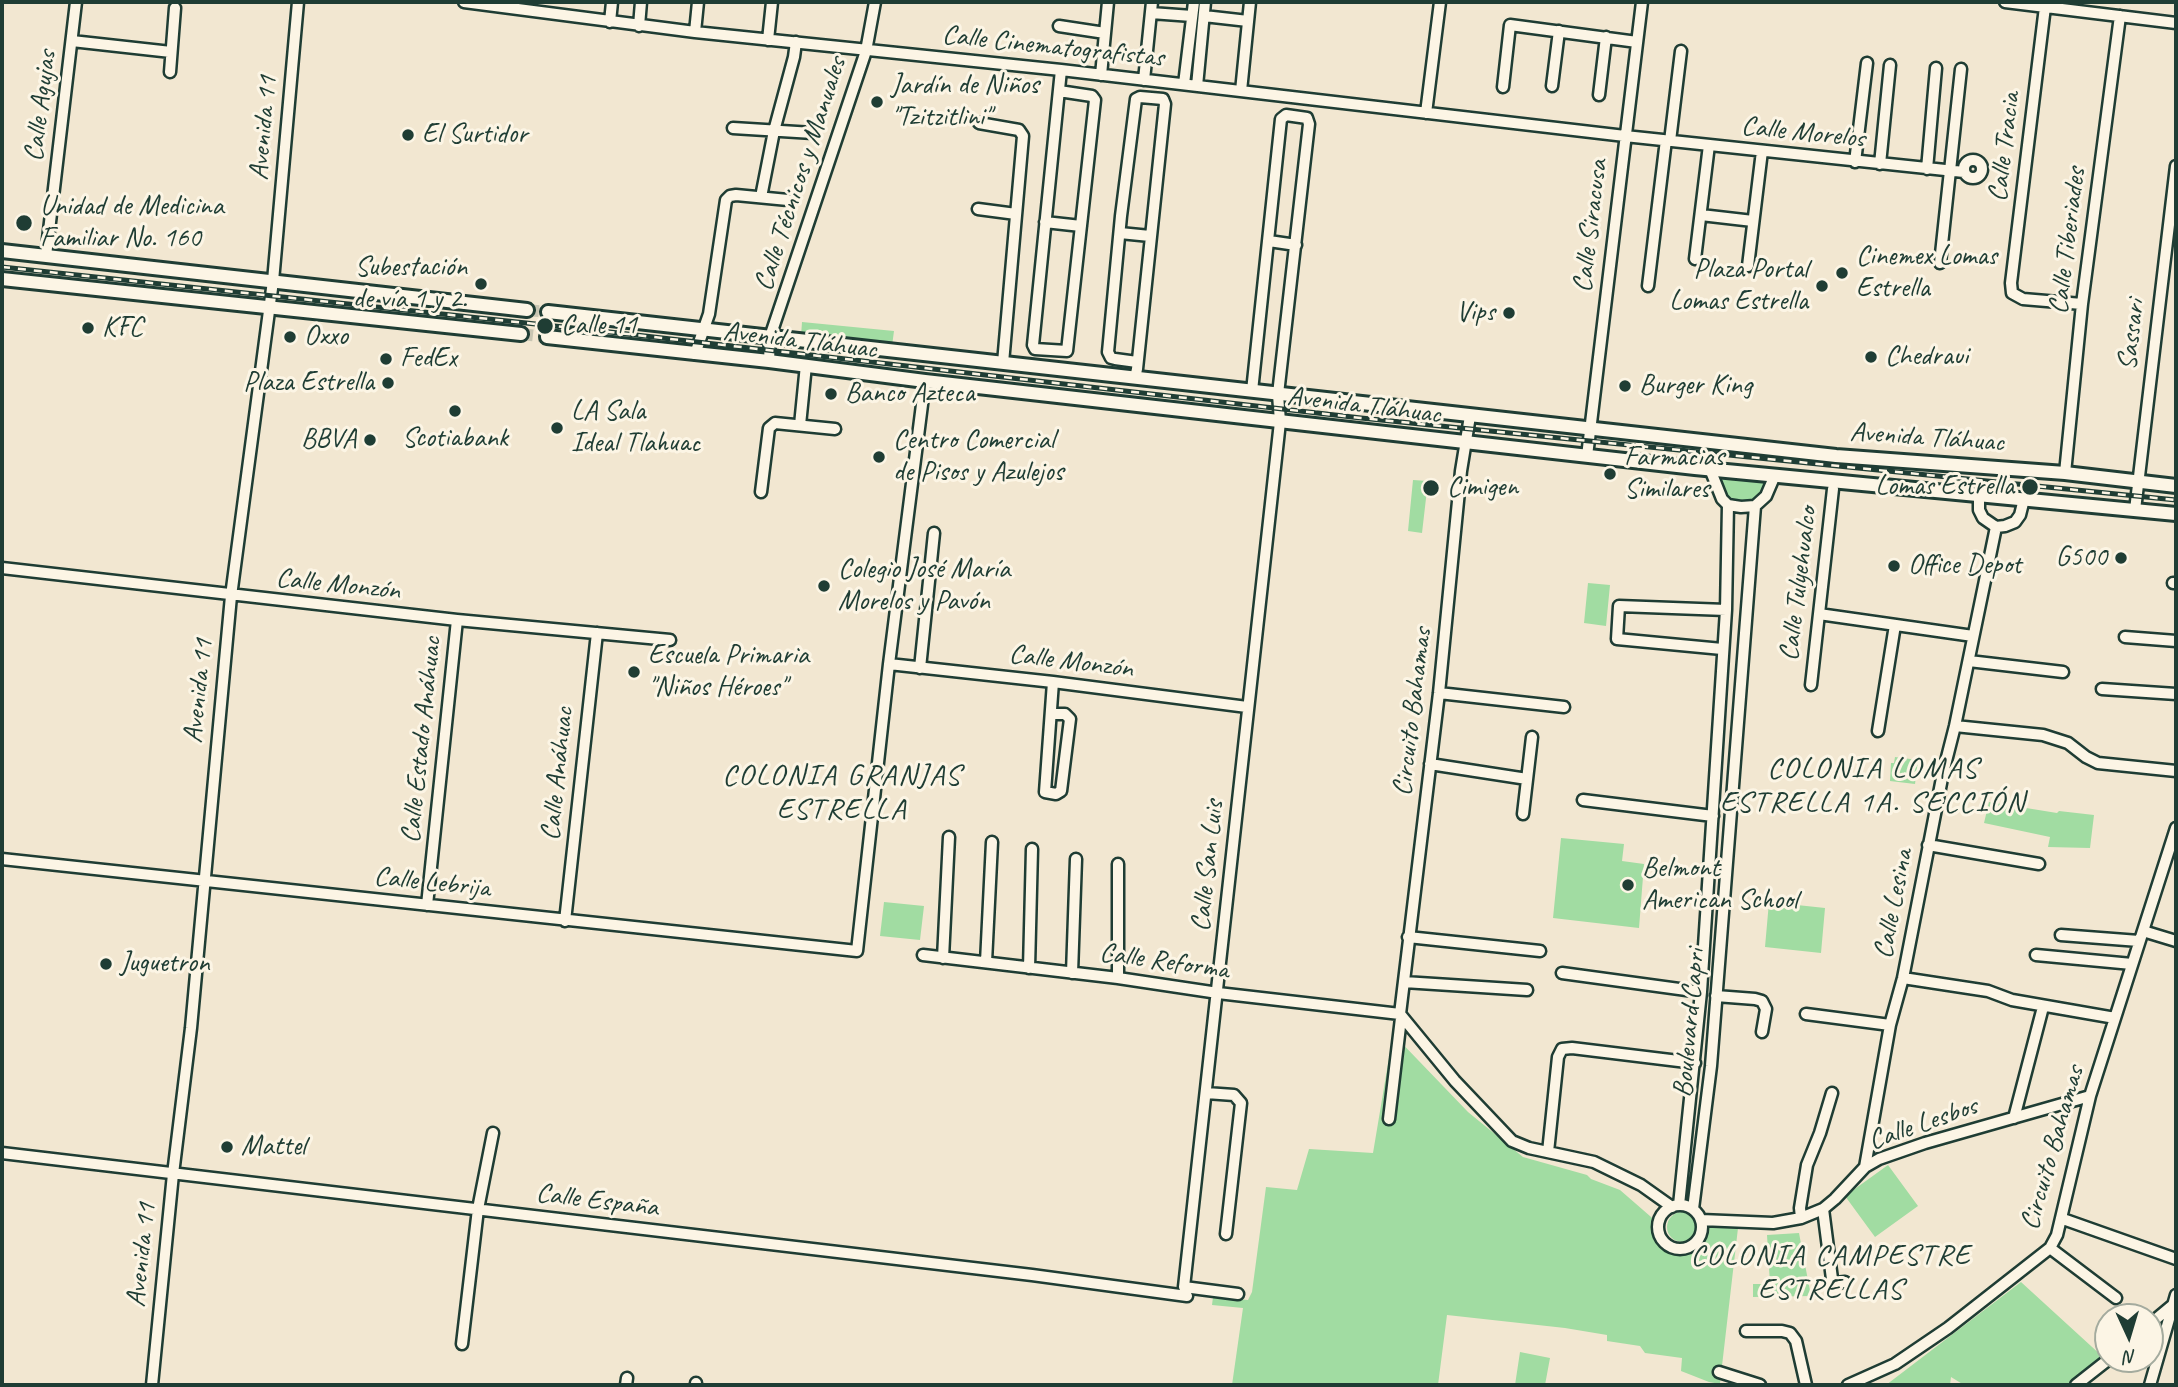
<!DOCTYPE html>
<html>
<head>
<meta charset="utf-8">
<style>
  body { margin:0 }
  #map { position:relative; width:2178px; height:1387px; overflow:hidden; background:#f2e7d1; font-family:Caveat,sans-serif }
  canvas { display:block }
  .frame { position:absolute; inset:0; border:4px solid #1f3d34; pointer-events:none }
  .north { position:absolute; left:2094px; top:1303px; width:70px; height:70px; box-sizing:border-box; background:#fcf5e5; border:2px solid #a4ab9e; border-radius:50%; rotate:176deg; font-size:19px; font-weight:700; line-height:28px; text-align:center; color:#1f3d34 }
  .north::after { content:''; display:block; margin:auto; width:24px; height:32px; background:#1f3d34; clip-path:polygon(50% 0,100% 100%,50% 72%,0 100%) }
</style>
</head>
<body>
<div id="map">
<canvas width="2178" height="1387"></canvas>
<div class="frame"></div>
<div class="north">N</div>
</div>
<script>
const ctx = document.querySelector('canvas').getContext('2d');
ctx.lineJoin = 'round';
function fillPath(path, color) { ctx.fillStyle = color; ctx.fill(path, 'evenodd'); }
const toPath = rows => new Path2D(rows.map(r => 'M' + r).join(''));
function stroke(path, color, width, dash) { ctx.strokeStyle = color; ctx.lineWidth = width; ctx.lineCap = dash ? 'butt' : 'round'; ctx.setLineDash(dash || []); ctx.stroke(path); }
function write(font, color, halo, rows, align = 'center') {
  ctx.font = font + ' Caveat,sans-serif'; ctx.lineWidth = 6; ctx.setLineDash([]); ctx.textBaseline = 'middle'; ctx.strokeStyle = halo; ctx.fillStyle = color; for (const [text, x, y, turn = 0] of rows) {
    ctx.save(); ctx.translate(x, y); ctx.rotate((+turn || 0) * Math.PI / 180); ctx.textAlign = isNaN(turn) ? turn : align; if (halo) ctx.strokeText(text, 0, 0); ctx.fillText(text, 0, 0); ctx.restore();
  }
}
fillPath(toPath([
  [802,322,894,331,892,346,801,336],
  [1715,472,1770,479,1765,493,1752,503,1733,503,1726,495],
  [1413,480,1428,481,1422,533,1408,531],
  [1588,583,1610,585,1606,626,1584,623],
  [1895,757,1918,760,1915,784,1890,781,1891,763,1894,763],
  [1989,802,2057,813,2059,811,2094,815,2090,848,2048,847,2050,837,1984,823],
  [1561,838,1624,844,1622,861,1644,864,1639,928,1553,918],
  [884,902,924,906,920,940,880,936],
  [1769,902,1825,908,1821,953,1765,947],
  [1393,1034,1468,1112,1523,1157,1587,1175,1591,1179,1620,1190,1658,1223,1660,1237,1671,1247,1685,1248,1692,1245,1701,1234,1703,1227,1738,1228,1720,1383,1726,1385,1709,1382,1681,1371,1682,1358,1645,1353,1640,1346,1607,1341,1607,1335,1565,1328,1447,1315,1438,1385,1232,1385,1243,1308,1212,1305,1213,1297,1248,1300,1252,1292,1266,1187,1297,1190,1309,1149,1373,1153],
  [1888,1165,1918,1206,1875,1237,1845,1196],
  '1667 1227a15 15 0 1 1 30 0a15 15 0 1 1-30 0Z',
  [1799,1233,1811,1296,1753,1297,1753,1284,1770,1284,1767,1235],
  [2021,1282,2103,1357,2069,1385,1964,1385,1951,1377,1950,1385,1886,1385],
  [1520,1352,1550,1358,1545,1385,1515,1385]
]), '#a1dca2');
stroke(toPath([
  [527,310,548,312],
  [521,334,547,337]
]), '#c8c5b2', 12, [12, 6]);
const minor = toPath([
  [464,2,695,32,1061,70,1625,136,1964,172],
  [2005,2,2176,23],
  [2045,7,2011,283,2012,293,2023,299,2082,304],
  [1151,13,1192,16],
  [1204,16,1248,21],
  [610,22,612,2],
  [639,26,641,2],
  [1059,26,1105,33],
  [695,32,698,2],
  [768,40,772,2],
  [72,41,171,52],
  [170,72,175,8],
  [1101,75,1108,2],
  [1144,80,1152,2],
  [1184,84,1194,2],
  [1197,86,1205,2],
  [1552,86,1559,31],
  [1503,87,1510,25,1637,42],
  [1059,91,1092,96,1095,100,1067,351,1035,349,1033,345,1061,70],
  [1241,91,1250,2],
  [1599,95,1606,37],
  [1426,113,1440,2],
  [979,123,1019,130,1023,136,1003,363],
  [733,128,813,133],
  [1670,141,1681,51],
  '1964 169a9 9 0 1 1 18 0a9 9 0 1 1-18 0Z',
  [1855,162,1867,63],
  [1880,164,1890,65],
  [1927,169,1936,68],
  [761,197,774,131,794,57,796,42],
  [978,209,1016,214],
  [1701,215,1753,221],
  [1045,222,1081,226],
  [1120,233,1150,236],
  [1269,241,1296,245],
  [46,256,76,2],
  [1695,259,1709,145],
  [1940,263,1961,69],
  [1748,266,1762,151],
  [1648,286,1666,140],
  [695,354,709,314,726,200,730,196,736,195,788,200],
  [769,361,770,337,866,51,875,2],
  [1135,378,1137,369,1165,104,1163,99,1140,97,1136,99,1121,216,1108,352,1111,358,1115,359,1137,362],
  [800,425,806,365],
  [1587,456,1642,2],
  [1710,469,1722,499,1728,505,1741,507,1755,506,1766,496,1775,475],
  [2065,473,2082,304,2120,16],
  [761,492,769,428,775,423,835,429],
  [1979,494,1979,510,1983,518,1996,527,2005,526,2015,522,2020,515,2024,499],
  [2135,510,2176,166],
  [2,568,457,620,670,640],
  [2173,583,2176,583],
  [1819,614,1973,636],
  [2125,637,2176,641],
  [1722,649,1617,639,1619,606,1726,610],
  [1969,661,2063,672],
  [889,664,1053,682,1247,707],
  [920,668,934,533],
  [1811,685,1833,489],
  [2102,689,2176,694],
  [1439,693,1564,707],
  [1051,714,1065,714,1070,719,1061,791,1056,794,1045,792,1053,682],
  [1955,726,2043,735,2068,743,2086,757,2098,763,2176,771],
  [1878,731,1895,625],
  [1430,764,1527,779],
  [1583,800,1713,816],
  [1523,814,1532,737],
  [1928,845,2039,864],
  [2,859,857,951,889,664,925,381],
  [1118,864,1118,978],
  [427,905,457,620],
  [565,921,597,633],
  [2143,931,2176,941],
  [2061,935,2139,941],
  [1408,937,1540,951],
  [923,955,1118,978,1218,993,1400,1014],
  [2036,955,2132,964],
  [943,958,949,837],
  [986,962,992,842],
  [1029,968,1032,849],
  [1072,973,1076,859],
  [1562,973,1701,992],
  [1903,978,1988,991,2012,1000,2115,1018],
  [1404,982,1527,990],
  [1716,996,1755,999,1762,1001,1766,1009,1762,1032],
  [1400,1014,1439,693,1461,471,1470,416],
  [1400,1014,1455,1081,1512,1141,1529,1148,1594,1162,1641,1185,1672,1207],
  [1806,1014,1890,1025],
  [1206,1093,1234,1095,1241,1103,1226,1234],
  [2014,1118,2043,1007],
  [1389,1119,1401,1018],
  [1548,1152,1558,1057,1562,1049,1572,1048,1695,1063],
  [2,1153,1032,1275,1187,1296],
  [1865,1167,1890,1025,1903,978,1943,773,1955,726,1996,527],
  [1679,1205,1701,992,1726,610,1728,505],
  '1658 1227a22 22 0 1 1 44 0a22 22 0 1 1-44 0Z',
  [1693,1209,1711,1066,1755,506],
  [1823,1209,1832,1279,1835,1283,1845,1282],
  [1801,1218,1800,1208,1807,1165,1820,1133,1832,1093],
  [2063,1219,2176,1259],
  [1701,1220,1773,1223,1801,1218,1823,1209,1835,1199,1865,1167,1879,1159,1925,1143,2090,1096],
  [2050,1248,2116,1298],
  [1238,1294,1184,1287,1280,422,1278,394,1309,124,1307,118,1286,115,1281,119,1252,391],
  [2150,1324,2174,1304],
  [1746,1331,1782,1331,1790,1333,1796,1341,1806,1385],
  [462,1344,478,1209,493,1133],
  [1719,1372,1760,1385],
  [152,1385,173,1174,191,1028,231,596,273,281,298,2],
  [626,1385,627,1378],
  [696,1385,696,1383],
  [1848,1385,1895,1364,1948,1328,2050,1248,2057,1235,2090,1096,2176,828],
  [2076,1385,2109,1359],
  [2150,1385,2176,1295]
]);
const major = toPath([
  [2,251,527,310],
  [2,279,521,334],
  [548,312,1836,456,2065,473,2176,486],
  [547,337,769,361,925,381,1695,468,2176,514]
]);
stroke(minor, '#1f3d34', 15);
stroke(major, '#1f3d34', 18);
stroke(minor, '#fcf5e5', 10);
stroke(major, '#fcf5e5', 12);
const rail = toPath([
  [2,267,601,331,1361,418,2176,500]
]);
stroke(rail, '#1f3d34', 5);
stroke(rail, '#fcf5e5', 2.5, [8]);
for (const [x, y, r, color] of [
  [877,102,7,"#1f3d34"],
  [408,135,7,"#1f3d34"],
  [24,223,9,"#1f3d34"],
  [1842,273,7,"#1f3d34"],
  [481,284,7,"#1f3d34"],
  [1822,286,7,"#1f3d34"],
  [1509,313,7,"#1f3d34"],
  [545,326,9,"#1f3d34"],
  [88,328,7,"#1f3d34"],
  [290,337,7,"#1f3d34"],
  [1871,357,7,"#1f3d34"],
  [386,359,7,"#1f3d34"],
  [388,383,7,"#1f3d34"],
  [1625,386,7,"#1f3d34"],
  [831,394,7,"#1f3d34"],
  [455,411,7,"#1f3d34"],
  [557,428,7,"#1f3d34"],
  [370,440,7,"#1f3d34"],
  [879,457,7,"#1f3d34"],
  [1610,474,7,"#1f3d34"],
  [2030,487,9,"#1f3d34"],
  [1431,488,9,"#1f3d34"],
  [2121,558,7,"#1f3d34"],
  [1894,566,7,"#1f3d34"],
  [824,586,7,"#1f3d34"],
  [634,672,7,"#1f3d34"],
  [1628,885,7,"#1f3d34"],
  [106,964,7,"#1f3d34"],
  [227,1147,7,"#1f3d34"]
]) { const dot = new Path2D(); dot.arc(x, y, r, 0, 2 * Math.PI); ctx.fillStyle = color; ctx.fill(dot); stroke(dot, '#fcf5e5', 2.5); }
write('28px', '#1f3d34', '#fcf5e5', [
  ["Calle Cinematografistas",1053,47,6],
  ["Calle Agujas",41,106,-83],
  ["Avenida 11",264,128,-85],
  ["Calle Morelos",1803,133,6],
  ["Calle Tracia",2005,147,-83],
  ["Calle Técnicos y Manuales",801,174,-72],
  ["Calle Siracusa",1591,226,-83],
  ["Calle Tiberiades",2068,241,-83],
  ["Sassari",2132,335,-83],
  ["Avenida Tláhuac",800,341,7],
  ["Avenida Tláhuac",1364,406,7],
  ["Avenida Tláhuac",1927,438,4],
  ["Calle Tulyehualco",1799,584,-83],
  ["Calle Monzón",338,585,6],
  ["Calle Monzón",1071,662,7],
  ["Avenida 11",199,691,-84],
  ["Circuito Bahamas",1413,712,-83],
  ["Calle Estado Anáhuac",422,740,-84],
  ["Calle Anáhuac",558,774,-84],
  ["Calle San Luis",1208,866,-84],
  ["Calle Lebrija",432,883,6],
  ["Calle Lesina",1894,904,-79],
  ["Calle Reforma",1164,962,8],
  ["Boulevard Capri",1690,1023,-85],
  ["Calle Lesbos",1923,1124,-19],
  ["Circuito Bahamas",2053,1148,-74],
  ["Calle España",597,1201,7],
  ["Avenida 11",142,1255,-84]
]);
write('28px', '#1f3d34', '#fcf5e5', [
  ["Jardín de Niños",891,86],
  ["\"Tzitzitlini\"",891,118],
  ["El Surtidor",422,135],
  ["Unidad de Medicina",40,207],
  ["Familiar No. 160",40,239],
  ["Cinemex Lomas",1856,257],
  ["Estrella",1856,289],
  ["Subestación",467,268,"right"],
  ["de vía 1 y 2.",467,300,"right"],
  ["Plaza Portal",1808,270,"right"],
  ["Lomas Estrella",1808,302,"right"],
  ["Vips",1495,313,"right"],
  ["Calle 11",561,326],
  ["KFC",102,328],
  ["Oxxo",304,337],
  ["Chedraui",1885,357],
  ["FedEx",400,359],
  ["Plaza Estrella",374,383,"right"],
  ["Burger King",1639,386],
  ["Banco Azteca",845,394],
  ["LA Sala",571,412],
  ["Ideal Tlahuac",571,444],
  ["Scotiabank",455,439,"center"],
  ["BBVA",356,440,"right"],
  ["Centro Comercial",893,441],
  ["de Pisos y Azulejos",893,473],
  ["Farmacias",1624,458],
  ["Similares",1624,490],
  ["Lomas Estrella",2014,487,"right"],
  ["Cimigen",1447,488],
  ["G500",2107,558,"right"],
  ["Office Depot",1908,566],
  ["Colegio José María",838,570],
  ["Morelos y Pavón",838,602],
  ["Escuela Primaria",648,656],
  ["\"Niños Héroes\"",648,688],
  ["Belmont",1642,869],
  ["American School",1642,901],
  ["Juguetron",120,964],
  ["Mattel",241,1147]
], 'left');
ctx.letterSpacing = '2px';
write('30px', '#1f3d34', '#fcf5e5', [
  ["COLONIA LOMAS",1873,769],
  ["ESTRELLA 1A. SECCIÓN",1873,803],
  ["COLONIA GRANJAS",842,776],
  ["ESTRELLA",842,810],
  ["COLONIA CAMPESTRE",1831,1256],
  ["ESTRELLAS",1831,1290]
]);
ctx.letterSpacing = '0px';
</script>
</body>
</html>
